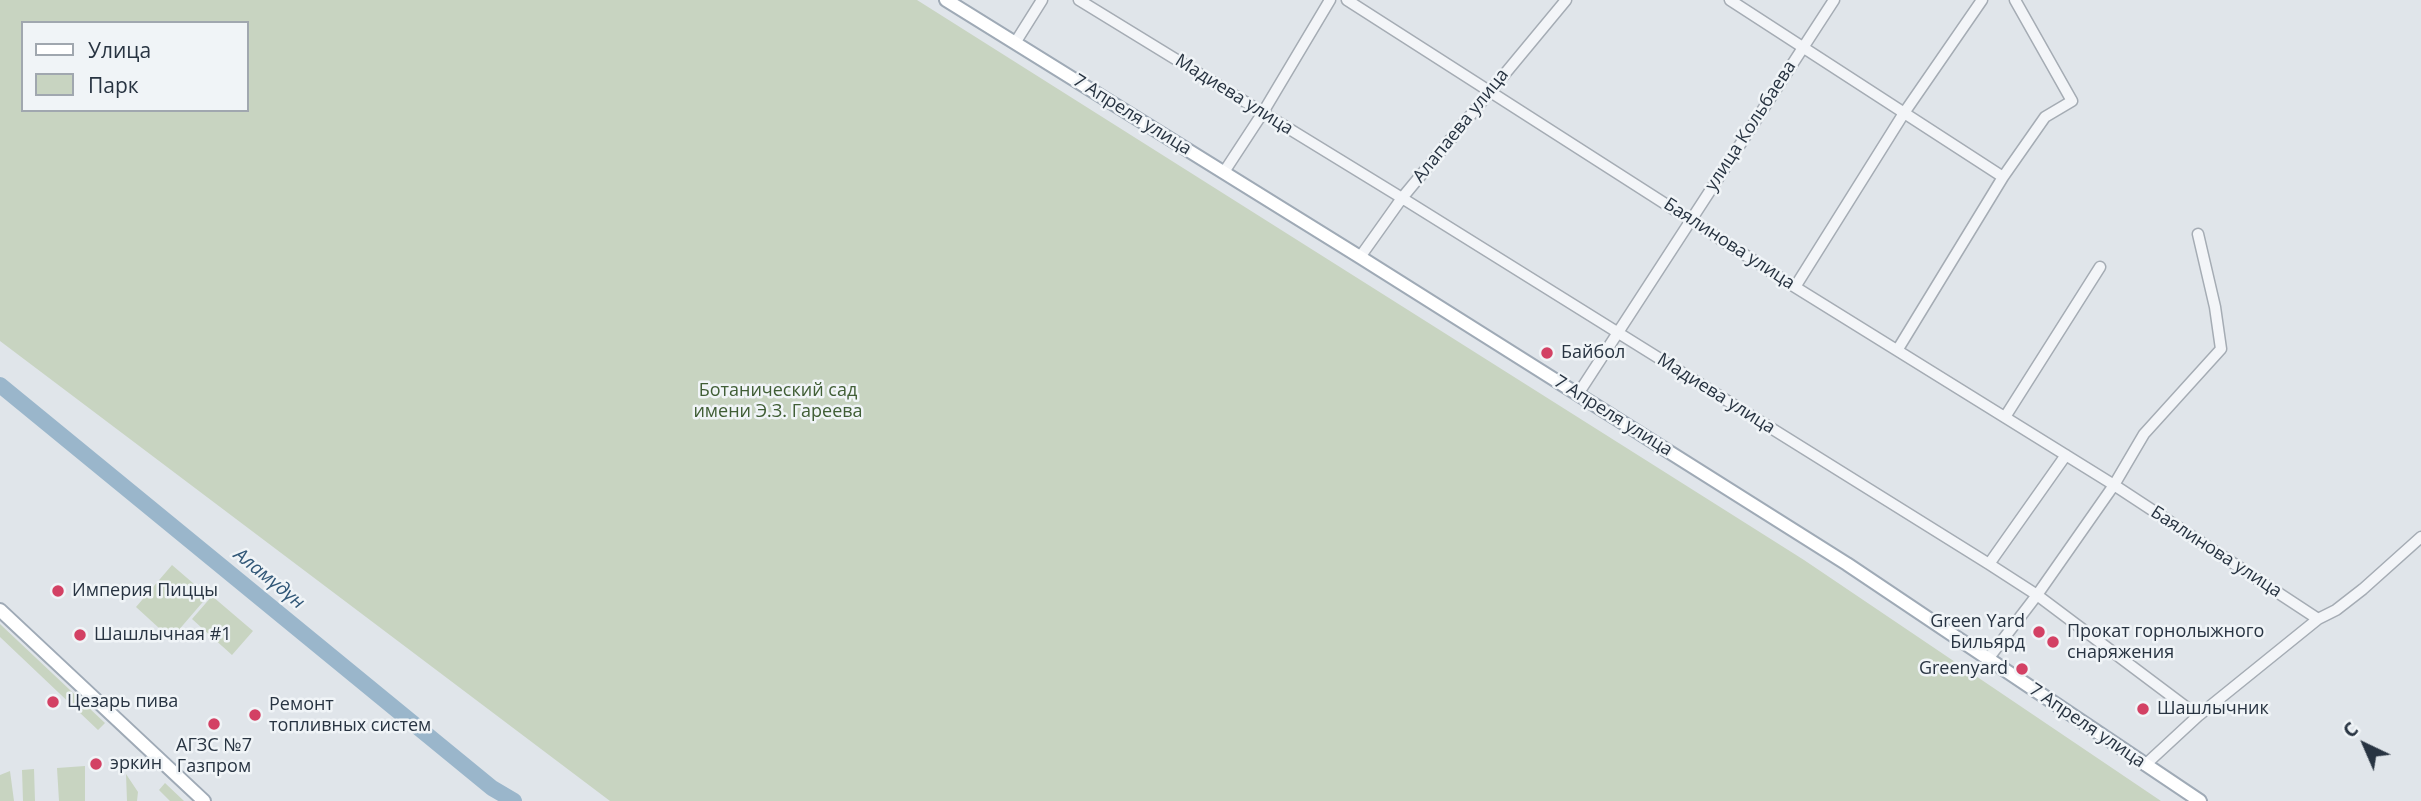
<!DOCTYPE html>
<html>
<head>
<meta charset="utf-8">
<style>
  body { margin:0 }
  #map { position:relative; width:2421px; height:801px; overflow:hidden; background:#e0e5ea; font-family:"Open Sans",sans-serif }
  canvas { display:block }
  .legend { position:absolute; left:21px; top:21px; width:228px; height:91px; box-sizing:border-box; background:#f0f4f7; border:2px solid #a0a7af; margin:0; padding:9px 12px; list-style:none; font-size:21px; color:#283442 }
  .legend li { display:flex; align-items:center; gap:14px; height:35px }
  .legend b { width:35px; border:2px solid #a0a7af }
  .north { position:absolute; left:2330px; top:710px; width:70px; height:70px; -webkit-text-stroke:5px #f0f4f7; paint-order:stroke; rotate:316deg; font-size:19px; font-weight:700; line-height:28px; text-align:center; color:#283442 }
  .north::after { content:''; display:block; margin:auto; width:24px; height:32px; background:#283442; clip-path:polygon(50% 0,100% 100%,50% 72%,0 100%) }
</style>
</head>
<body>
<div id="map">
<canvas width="2421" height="801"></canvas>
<ul class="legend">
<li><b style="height:9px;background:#fff"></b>Улица</li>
<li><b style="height:19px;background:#c8d4c1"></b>Парк</li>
</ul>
<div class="north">С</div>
</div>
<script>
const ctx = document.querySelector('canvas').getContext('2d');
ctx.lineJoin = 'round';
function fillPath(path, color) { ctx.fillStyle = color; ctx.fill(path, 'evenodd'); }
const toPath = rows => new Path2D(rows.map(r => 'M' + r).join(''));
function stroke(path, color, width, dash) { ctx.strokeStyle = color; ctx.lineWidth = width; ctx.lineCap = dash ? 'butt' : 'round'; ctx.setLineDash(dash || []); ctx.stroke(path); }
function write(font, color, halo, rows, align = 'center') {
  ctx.font = font + ' "Open Sans",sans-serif'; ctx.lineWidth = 5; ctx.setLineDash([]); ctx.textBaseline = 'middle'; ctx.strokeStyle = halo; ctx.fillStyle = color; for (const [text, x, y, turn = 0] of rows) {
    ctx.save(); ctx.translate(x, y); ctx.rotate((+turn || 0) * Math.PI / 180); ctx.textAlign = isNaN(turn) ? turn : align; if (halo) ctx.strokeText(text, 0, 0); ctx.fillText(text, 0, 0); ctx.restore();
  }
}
fillPath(toPath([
  [0,0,917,0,1804,560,2161,801,610,801,0,341],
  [23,23,247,23,247,110,23,110],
  [172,565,208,596,171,639,136,607],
  [212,596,253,631,232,655,192,619],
  [0,624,105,723,98,730,0,637],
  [85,766,85,801,59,801,57,768],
  [34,769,35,801,23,801,22,770],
  [10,771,14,801,0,801,0,775],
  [126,774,138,792,137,801,127,801],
  [165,783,184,801,170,801,159,790]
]), '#c8d4c1');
stroke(toPath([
  [0,385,492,788,514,801]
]), '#9ab6cb', 16);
const minor = toPath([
  [1079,0,1402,198,1989,564,2037,595,2198,716],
  [1347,0,1795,287,2114,485,2318,619],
  [1730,0,2003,177],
  [1015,43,1042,0],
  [1224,172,1262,114,1330,0],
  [1360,257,1402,198,1566,0],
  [1795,287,1904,113,1982,0],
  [1898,349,2003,177,2045,117,2072,101,2015,0],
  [1578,394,1834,0],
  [2005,417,2100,267],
  [1989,564,2066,455],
  [1988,659,2037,595,2114,485,2144,434,2221,349,2215,307,2198,234],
  [2145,765,2198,716,2318,619,2336,610,2363,589,2421,537]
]);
const major = toPath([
  [946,0,1360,257,1847,564,2200,801],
  [0,610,204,801]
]);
stroke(minor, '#a5acb4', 13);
stroke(major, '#9faab6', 16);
stroke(minor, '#f3f5f8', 10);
stroke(major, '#fff', 12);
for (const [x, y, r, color] of [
  [1547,353,7,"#d34164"],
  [58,591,7,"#d34164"],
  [2039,632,7,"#d34164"],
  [80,635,7,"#d34164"],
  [2053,642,7,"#d34164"],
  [2022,669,7,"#d34164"],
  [53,702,7,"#d34164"],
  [2143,709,7,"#d34164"],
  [255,715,7,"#d34164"],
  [214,724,7,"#d34164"],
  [96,764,7,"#d34164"]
]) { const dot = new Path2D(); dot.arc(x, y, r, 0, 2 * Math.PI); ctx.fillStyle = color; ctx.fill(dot); stroke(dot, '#f0f4f7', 2.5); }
write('18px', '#283442', '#f0f4f7', [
  ["Мадиева улица",1234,95,32],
  ["7 Апреля улица",1132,115,32],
  ["Алапаева улица",1461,126,-51],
  ["улица Кольбаева",1751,126,-57],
  ["Баялинова улица",1729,244,33],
  ["Мадиева улица",1716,394,32],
  ["7 Апреля улица",1613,416,32],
  ["Баялинова улица",2216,552,33],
  ["7 Апреля улица",2087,726,34]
]);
write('18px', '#283442', '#f0f4f7', [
  ["Байбол",1561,353],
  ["Империя Пиццы",72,591],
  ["Green Yard",2025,622,"right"],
  ["Бильярд",2025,643,"right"],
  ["Прокат горнолыжного",2067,632],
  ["снаряжения",2067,653],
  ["Шашлычная #1",94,635],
  ["Greenyard",2008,669,"right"],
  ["Цезарь пива",67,702],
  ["Ремонт",269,705],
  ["топливных систем",269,726],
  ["Шашлычник",2157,709],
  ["АГЗС №7",214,746,"center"],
  ["Газпром",214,767,"center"],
  ["эркин",110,764]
], 'left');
write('18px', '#405e35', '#f0f4f7', [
  ["Ботанический сад",778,391],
  ["имени Э.З. Гареева",778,412]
]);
write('italic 19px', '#315777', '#f0f4f7', [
  ["Аламүдүн",269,579,39]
]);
</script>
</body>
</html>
